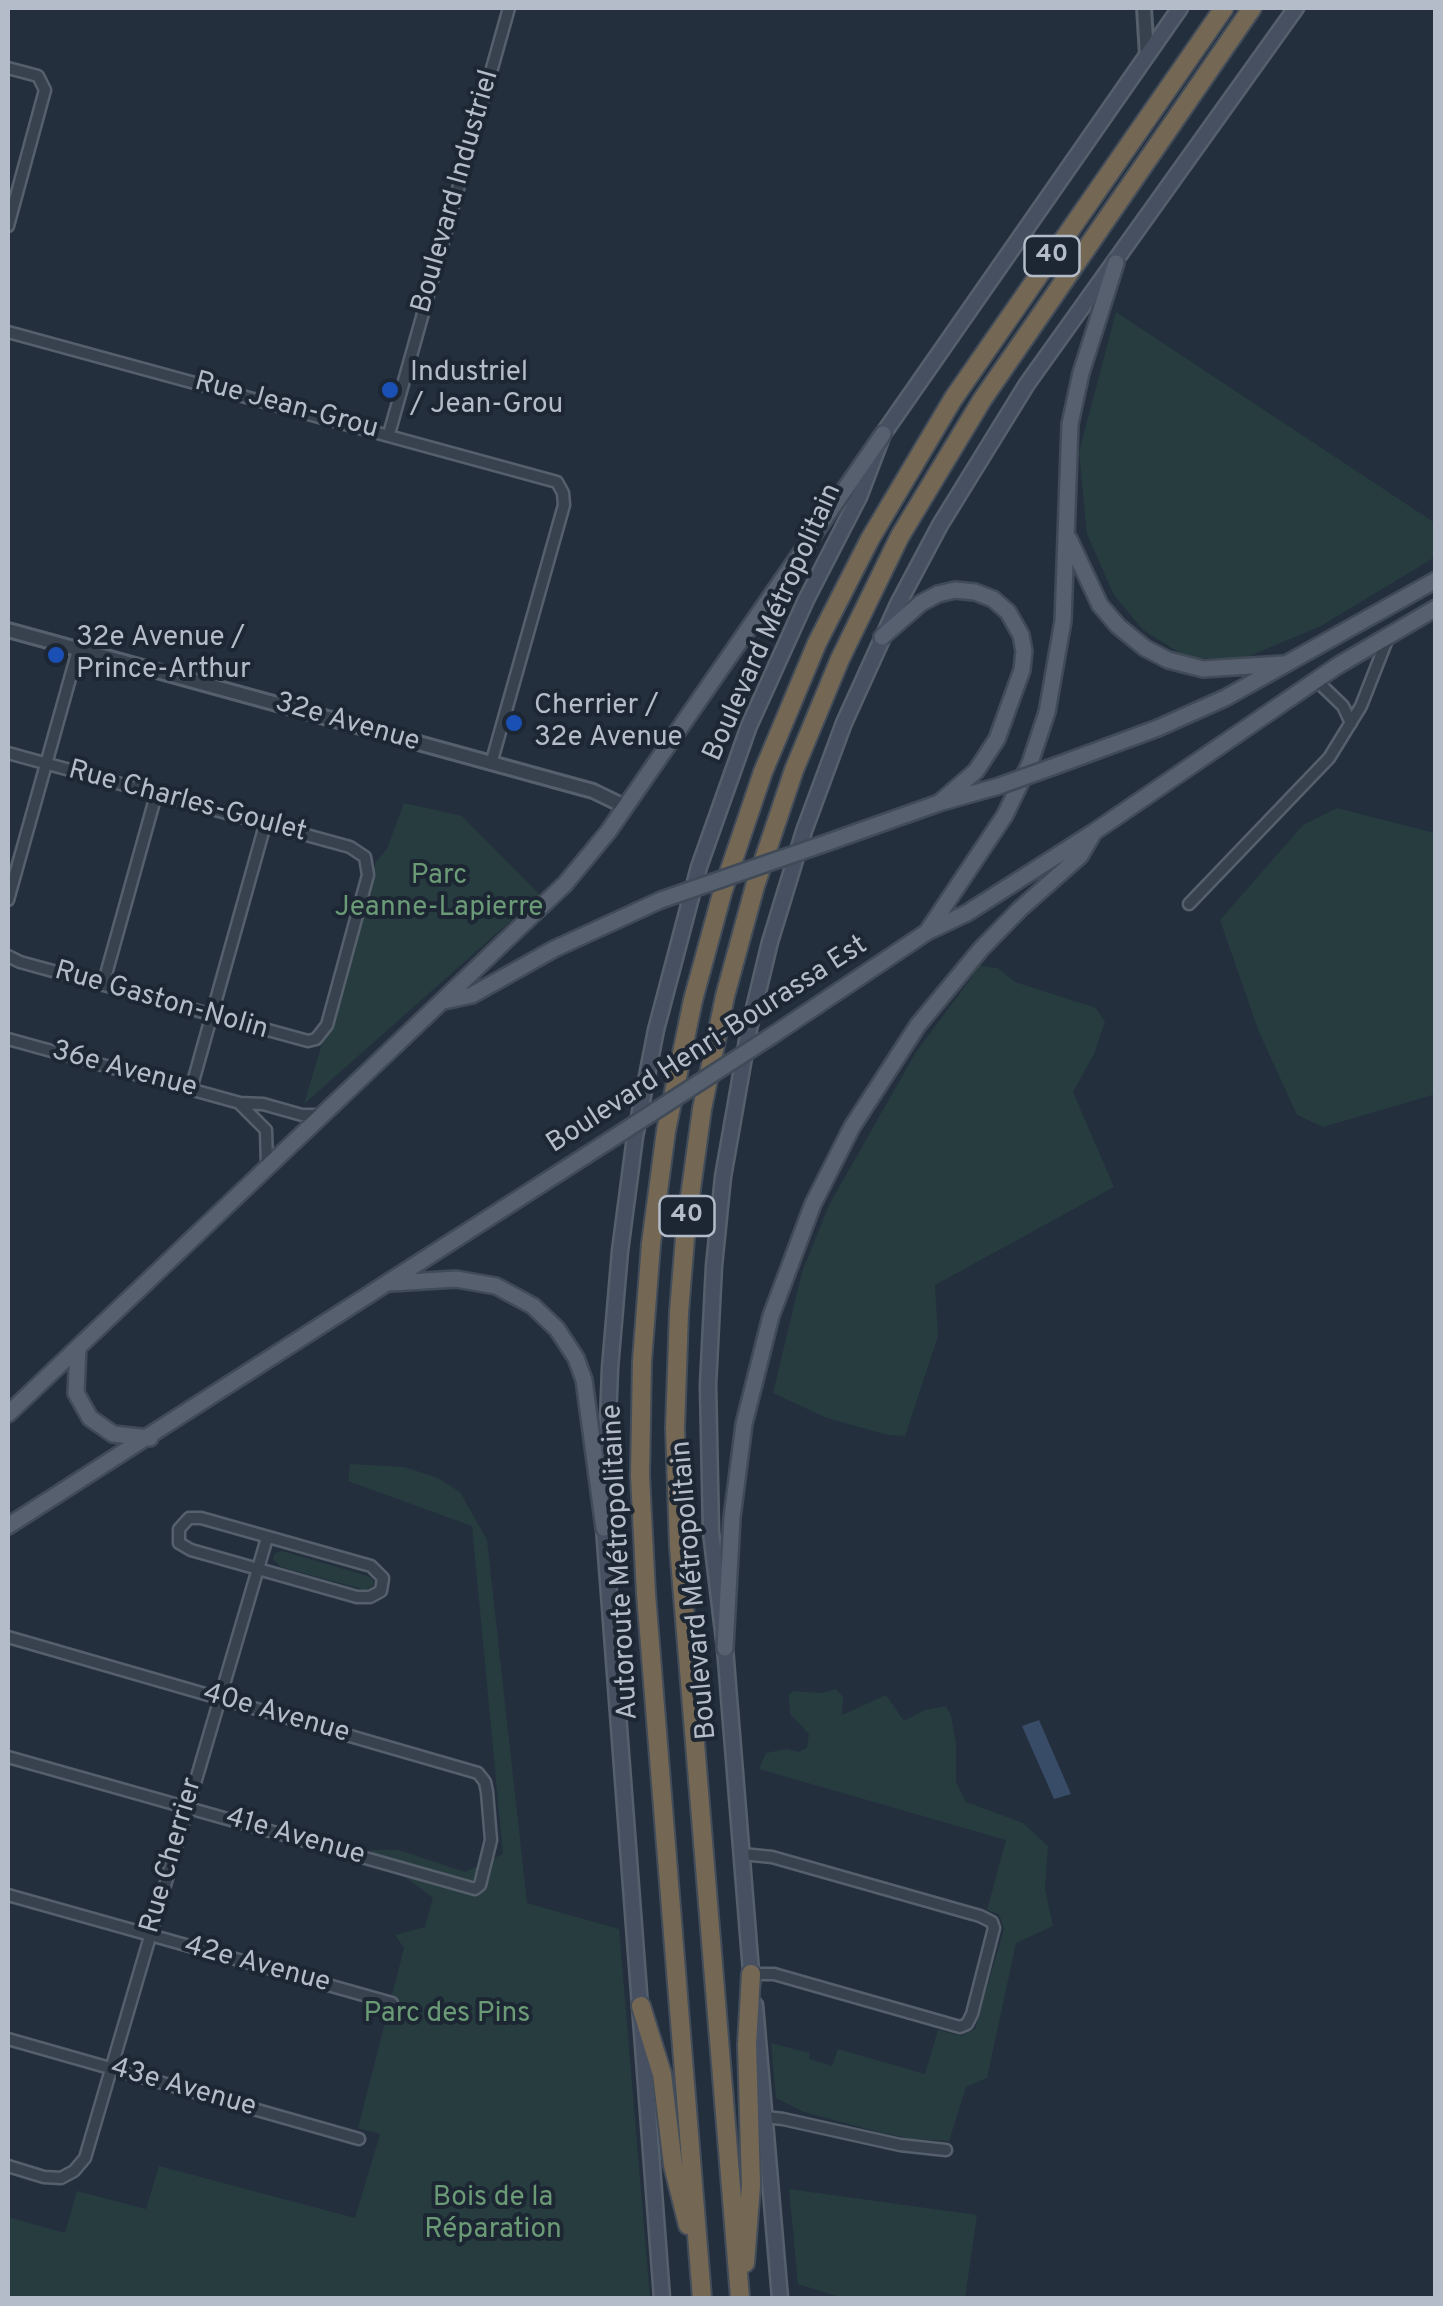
<!DOCTYPE html>
<html>
<head>
<meta charset="utf-8">
<style>
  body { margin:0 }
  #map { position:relative; width:1443px; height:2306px; overflow:hidden; background:#242f3e; font-family:Overpass,sans-serif }
  canvas { display:block }
  .frame { position:absolute; inset:0; border:10px solid #b4bcc9; pointer-events:none }
</style>
</head>
<body>
<div id="map">
<canvas width="1443" height="2306"></canvas>
<div class="frame"></div>
</div>
<script>
const ctx = document.querySelector('canvas').getContext('2d');
ctx.lineJoin = 'round';
function fillPath(path, color) { ctx.fillStyle = color; ctx.fill(path, 'evenodd'); }
const toPath = rows => new Path2D(rows.map(r => 'M' + r).join(''));
function stroke(path, color, width, dash) { ctx.strokeStyle = color; ctx.lineWidth = width; ctx.lineCap = dash ? 'butt' : 'round'; ctx.setLineDash(dash || []); ctx.stroke(path); }
function write(font, color, halo, rows, align = 'center') {
  ctx.font = font + ' Overpass,sans-serif'; ctx.lineWidth = 8; ctx.setLineDash([]); ctx.textBaseline = 'middle'; ctx.strokeStyle = halo; ctx.fillStyle = color; for (const [text, x, y, turn = 0] of rows) {
    ctx.save(); ctx.translate(x, y); ctx.rotate((+turn || 0) * Math.PI / 180); ctx.textAlign = isNaN(turn) ? turn : align; if (halo) ctx.strokeText(text, 0, 0); ctx.fillText(text, 0, 0); ctx.restore();
  }
}
fillPath(toPath([
  [1116,312,1435,523,1435,557,1321,626,1245,658,1188,658,1143,630,1114,595,1087,534,1079,452],
  [404,803,462,816,540,895,304,1104,376,862,387,849],
  [1337,808,1435,833,1436,1094,1323,1127,1297,1115,1259,1032,1220,920,1303,825],
  [980,966,998,968,1015,982,1096,1008,1105,1022,1094,1054,1073,1092,1114,1187,935,1285,938,1336,905,1436,888,1435,827,1418,773,1393,802,1272,829,1205,916,1052],
  [350,1464,404,1467,438,1478,460,1492,487,1540,527,1903,619,1929,650,2298,8,2298,8,2217,65,2233,77,2191,146,2209,159,2166,355,2218,380,2134,358,2128,404,1948,395,1935,425,1927,433,1898,370,1850,399,1850,465,1872,503,1854,472,1526,348,1481],
  [282,1551,368,1576,374,1581,373,1586,365,1590,281,1567,273,1559,275,1553],
  [836,1689,843,1697,842,1715,886,1695,904,1721,925,1710,946,1706,951,1716,956,1744,956,1782,966,1802,1023,1823,1048,1846,1045,1889,1053,1926,1016,1943,987,2078,966,2087,949,2141,911,2139,878,2132,804,2112,776,2098,771,2043,810,2053,809,2059,832,2066,838,2049,925,2074,938,2030,961,2036,975,2029,1004,1929,999,1914,987,1910,1006,1840,759,1769,766,1753,787,1749,798,1752,807,1748,809,1734,790,1714,789,1694,794,1691,822,1693],
  [789,2189,977,2215,965,2298,843,2298,798,2284]
]), '#263c3f');
fillPath(toPath([
  [1039,1720,1071,1794,1054,1799,1022,1726]
]), '#394c67');
const minor = toPath([
  [8,68,38,76,45,90,8,226],
  [8,332,557,482,563,493,564,505,491,764],
  [389,434,509,8],
  [1316,680,1343,706,1351,723],
  [8,753,350,847,365,857,368,875,327,1025,316,1039,308,1041,20,962,8,956],
  [8,900,78,650],
  [1189,904,1329,758,1361,706,1389,635],
  [103,985,156,795],
  [8,1039,240,1103,263,1104,302,1115,321,1115],
  [191,1089,265,825],
  [240,1104,266,1130,267,1165],
  [189,1518,201,1518,371,1566,383,1578,381,1591,370,1597,357,1597,191,1550,179,1543,179,1529,189,1518],
  [8,1637,478,1773,485,1782,487,1792,491,1840,480,1885,475,1889,8,1757],
  [742,1854,772,1857,980,1916,992,1922,994,1928,972,2014,967,2024,960,2027,774,1974,751,1974],
  [8,1895,392,2003],
  [8,2039,359,2139],
  [766,2117,783,2119,900,2145,946,2150],
  [8,2166,44,2177,61,2178,74,2171,85,2158,267,1538]
]);
const tertiary = toPath([
  [1144,8,1147,55],
  [8,630,593,791,626,807]
]);
const secondary = toPath([
  [752,1984,725,1648,711,1532,708,1385,714,1266,723,1177,749,1029,770,942,804,831,844,723,898,604,940,525,1027,384,1296,8],
  [755,2005,780,2298],
  [662,2298,604,1528,610,1368,620,1251,635,1137,656,1030,699,867,749,726,806,600,859,497,883,434,1180,8]
]);
const primary = toPath([
  [1069,539,1100,605,1118,626,1145,648,1168,660,1203,669,1282,664],
  [882,637,921,603,938,594,955,590,975,592,993,599,1008,612,1021,635,1024,651,1022,670,997,739,976,771,939,803],
  [1055,766,1158,728,1225,698,1436,580],
  [826,843,939,803,999,786],
  [927,932,1005,815,1030,763,1047,712,1063,621,1070,424,1081,373,1116,263],
  [444,1001,472,995,554,949,661,900],
  [773,1035,927,932,967,913,1094,832,1337,666,1436,608],
  [392,1283,456,1279,496,1286,533,1306,557,1329,576,1358,584,1380,604,1528],
  [78,1347,76,1393,90,1418,113,1434,150,1438],
  [8,1414,565,884,608,832,883,434],
  [8,1526,607,1142],
  [725,1648,732,1518,744,1424,771,1316,813,1204,852,1127,918,1025,981,949,1020,909,1080,856,1094,832]
]);
const motorway = toPath([
  [641,2006,662,2074,673,2165,688,2225],
  [745,2263,751,2185,747,2045,751,1974],
  [702,2298,646,1594,640,1476,642,1361,651,1244,666,1131,693,1000,723,890,763,772,817,643,870,539,953,399,1224,8],
  [740,2298,679,1546,675,1428,679,1312,686,1226,702,1109,725,996,755,886,794,770,840,659,900,536,982,400,1252,8]
]);
stroke(minor, '#565f6c', 15);
stroke(tertiary, '#565f6c', 18);
stroke(secondary, '#565f6c', 19);
stroke(primary, '#414a57', 20);
stroke(motorway, '#434c59', 22);
stroke(minor, '#38414e', 10);
stroke(tertiary, '#38414e', 12);
stroke(secondary, '#465061', 14);
stroke(primary, '#56606e', 15);
stroke(motorway, '#746855', 18);
const primaryBridge = toPath([
  [999,786,1055,766],
  [661,900,826,843],
  [607,1142,773,1035]
]);
stroke(primaryBridge, '#414a57', 20, []);
stroke(primaryBridge, '#56606e', 15);
for (const [x, y, r, color] of [
  [390,390,10,"#1a4fb4"],
  [56,655,10,"#1a4fb4"],
  [514,723,10,"#1a4fb4"]
]) { const dot = new Path2D(); dot.arc(x, y, r, 0, 2 * Math.PI); ctx.fillStyle = color; ctx.fill(dot); stroke(dot, '#1d2633', 4); }
for (const [x, y, w] of [
  [1052,256,55],
  [687,1216,55]
]) { const box = new Path2D(); box.roundRect(x - w / 2, y - 20, w, 40, 8); ctx.fillStyle = '#1d2633'; ctx.fill(box); stroke(box, '#b4bcc9', 2.5); }
write('bold 25px', '#b4bcc9', null, [
  ["40",1052,256],
  ["40",687,1216]
]);
write('28px', '#b4bcc9', '#1d2633', [
  ["Boulevard Industriel",457,192,-74],
  ["Rue Jean-Grou",286,407,15],
  ["Boulevard Métropolitain",774,623,-66],
  ["32e Avenue",347,724,16],
  ["Rue Charles-Goulet",187,803,15],
  ["Rue Gaston-Nolin",161,1002,16],
  ["Boulevard Henri-Bourassa Est",708,1046,-33],
  ["36e Avenue",124,1071,15],
  ["Autoroute Métropolitaine",622,1562,-93],
  ["Boulevard Métropolitain",696,1590,-95],
  ["40e Avenue",276,1715,16],
  ["41e Avenue",295,1838,16],
  ["Rue Cherrier",173,1856,-74],
  ["42e Avenue",257,1966,15],
  ["43e Avenue",183,2089,16]
]);
write('28px', '#b4bcc9', '#1d2633', [
  ["Industriel",410,374],
  ["/ Jean-Grou",410,406],
  ["32e Avenue /",76,639],
  ["Prince-Arthur",76,671],
  ["Cherrier /",534,707],
  ["32e Avenue",534,739]
], 'left');
write('28px', '#6b9a76', '#1d2633', [
  ["Parc",439,877],
  ["Jeanne-Lapierre",439,909],
  ["Parc des Pins",447,2015],
  ["Bois de la",493,2199],
  ["Réparation",493,2231]
]);
</script>
</body>
</html>
